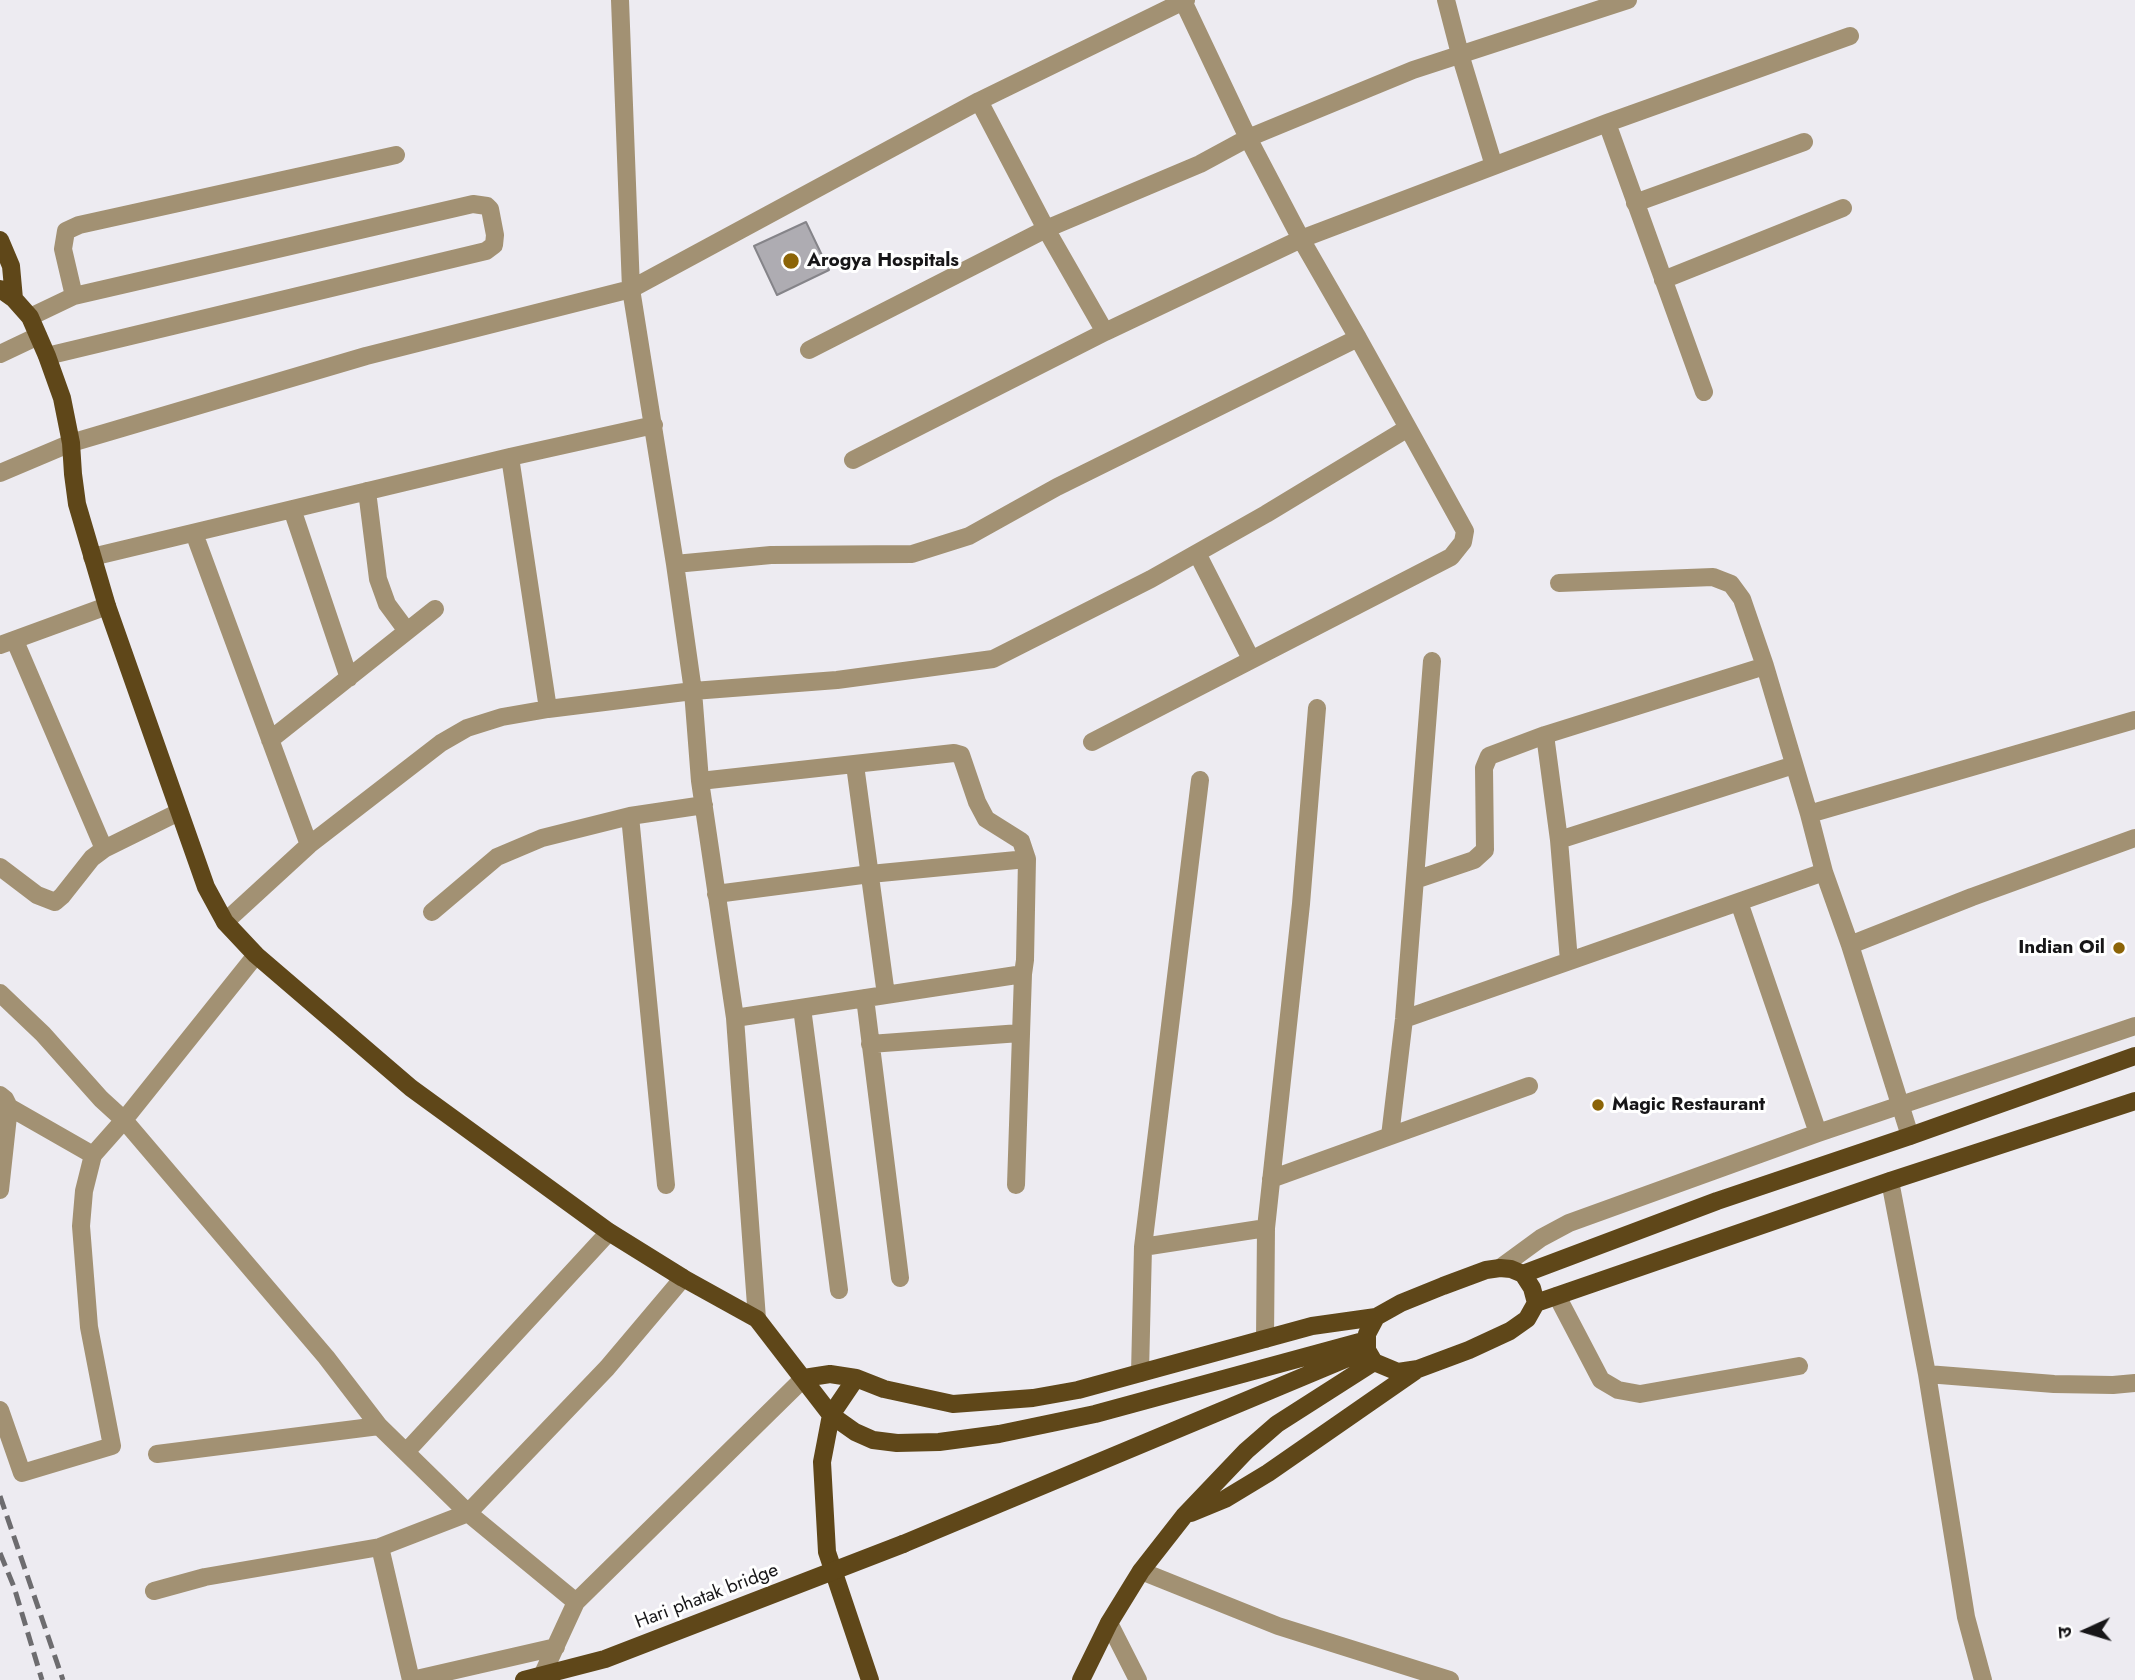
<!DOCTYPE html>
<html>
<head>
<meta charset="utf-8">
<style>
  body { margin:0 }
  #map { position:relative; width:2135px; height:1680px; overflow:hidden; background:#edebf1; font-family:Jost,"Noto Sans Devanagari",sans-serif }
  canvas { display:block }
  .north { position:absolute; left:2051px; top:1596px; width:70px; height:70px; -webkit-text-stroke:5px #fff; paint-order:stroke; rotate:266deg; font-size:19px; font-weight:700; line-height:28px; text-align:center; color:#171618 }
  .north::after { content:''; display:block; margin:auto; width:24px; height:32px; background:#171618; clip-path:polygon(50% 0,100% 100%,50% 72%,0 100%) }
</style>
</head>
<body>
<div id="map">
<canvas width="2135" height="1680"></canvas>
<div class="north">उ</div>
</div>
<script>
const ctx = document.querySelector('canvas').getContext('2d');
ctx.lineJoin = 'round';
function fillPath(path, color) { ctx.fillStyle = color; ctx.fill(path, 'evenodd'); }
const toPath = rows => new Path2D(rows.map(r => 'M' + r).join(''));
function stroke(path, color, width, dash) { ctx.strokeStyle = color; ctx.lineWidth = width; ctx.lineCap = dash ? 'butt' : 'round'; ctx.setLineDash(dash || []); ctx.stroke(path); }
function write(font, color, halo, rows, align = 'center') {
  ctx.font = font + ' Jost,sans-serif'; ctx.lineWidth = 6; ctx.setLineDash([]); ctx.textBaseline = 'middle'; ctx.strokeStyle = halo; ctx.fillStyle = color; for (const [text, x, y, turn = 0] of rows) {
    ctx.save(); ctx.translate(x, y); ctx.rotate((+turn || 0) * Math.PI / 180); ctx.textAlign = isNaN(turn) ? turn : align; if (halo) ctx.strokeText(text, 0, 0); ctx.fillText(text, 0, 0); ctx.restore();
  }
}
const building = toPath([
  [806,222,829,270,777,295,754,246,806,222]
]);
fillPath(building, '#aeacb2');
stroke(building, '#858489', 2);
stroke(toPath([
  [620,0,631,289,675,564,693,691,700,781,735,1018,757,1319],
  [1446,0,1460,54,1494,166],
  [1183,1,1248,138,1301,239,1358,338],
  [979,101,1046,229,1105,332],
  [1607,123,1704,392],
  [1635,203,1804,142],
  [1663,280,1843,208],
  [74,296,63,249,66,231,79,225,396,155],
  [30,317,74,296,473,204,487,206,490,209,495,235,494,245,486,251,47,356],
  [809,350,1046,229,1200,164,1248,138,1413,70,1628,0],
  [0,354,38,336],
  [510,457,548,709],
  [853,460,1105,332,1301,239,1607,123,1850,36],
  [0,473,71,443,366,356,631,289,979,101,1186,0],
  [367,491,378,579,387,604,407,631],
  [292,509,349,678],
  [194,533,309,845],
  [1197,553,1251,659],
  [92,557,510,457,654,425],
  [1559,583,1713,577,1731,584,1742,599,1765,666,1809,814],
  [15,641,104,849],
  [0,645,107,606],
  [1545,735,1559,840,1794,765],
  [270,740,435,609],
  [1092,742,1451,557,1463,542,1465,531,1408,428],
  [855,765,886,995],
  [700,781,954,753,961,755,977,802,986,819,1021,841,1027,859,1025,960,1023,974,735,1018],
  [630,816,666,1185],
  [1559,840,1569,961],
  [0,867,37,895,55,902,62,896,92,858,104,849,179,812],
  [1415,880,1474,860,1485,850,1484,768,1489,756,1545,735,1765,666],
  [716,894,870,874,1027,859],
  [1739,902,1818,1133],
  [432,912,497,857,542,838,630,816,704,805],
  [225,922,309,845,441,743,467,728,502,717,548,709,693,691,837,680,993,659,1151,579,1266,514,1408,428,1358,338,1057,487,969,536,912,554,771,555,675,564],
  [1850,945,1824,872,1809,814,2135,720],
  [0,993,43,1034,101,1099,124,1120,256,955],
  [865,998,900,1278],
  [802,1008,839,1290],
  [1404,1019,1824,872],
  [870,1044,1020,1033],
  [0,1095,5,1099,9,1107,0,1190],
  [9,1107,93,1155],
  [1390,1136,1404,1019,1432,661],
  [1910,1136,1850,945,1972,897,2135,838],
  [1271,1179,1529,1086],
  [1890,1181,1927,1374,1966,1617,1983,1680],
  [1016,1185,1023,974],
  [1143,1247,1266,1228],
  [1500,1268,1541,1238,1569,1223,1818,1133,2135,1026],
  [1557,1296,1601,1380,1618,1390,1640,1394,1799,1366],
  [1265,1339,1266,1228,1301,904,1317,708],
  [1140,1373,1143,1247,1200,780],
  [1927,1374,2054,1384,2113,1385,2135,1383],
  [0,1410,22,1473,112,1446,89,1327,81,1226,84,1191,93,1155,124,1120,326,1357,379,1426,468,1513,576,1602,804,1378],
  [406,1452,609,1232],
  [157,1454,379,1426],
  [380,1547,411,1680],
  [1141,1571,1278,1626,1450,1680],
  [154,1591,205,1577,380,1547,468,1513,607,1368,683,1278],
  [1109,1623,1138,1680],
  [412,1680,556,1647],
  [540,1680,576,1602]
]), '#a29173', 18);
stroke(toPath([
  [0,240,11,266,14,299],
  [0,289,14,299,30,317,47,356,62,398,71,443,73,474,77,504,107,606,206,887,225,922,256,955,411,1088,609,1232,683,1278,757,1319,831,1415,855,1432,873,1440,897,1443,939,1442,999,1434,1095,1414,1367,1340],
  [1500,1268,1511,1269,1523,1274,1532,1288,1536,1303,1527,1319,1510,1331,1469,1350,1418,1369,1398,1372,1374,1362,1367,1350,1367,1334,1376,1317,1401,1303,1443,1286,1486,1270,1500,1268],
  [1523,1274,1717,1201,1910,1136,2135,1056],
  [1536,1303,1890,1181,2135,1101],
  [804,1378,830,1374,856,1378,884,1389,953,1404,1033,1398,1078,1390,1312,1326,1376,1317],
  [856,1378,831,1415,822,1462,827,1552,870,1680],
  [1191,1513,1225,1499,1268,1473,1415,1371],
  [903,1544,1367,1350],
  [1081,1680,1109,1623,1141,1571,1184,1516,1246,1451,1277,1424,1374,1362]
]), '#5f4719', 18);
stroke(toPath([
  [0,1496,63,1680],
  [0,1553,14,1587,42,1680]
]), '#6d6c6f', 5, [14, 7]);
stroke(toPath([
  [524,1680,605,1659,903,1544]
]), '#5f4719', 18);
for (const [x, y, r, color] of [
  [791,261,9,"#8c6407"],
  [2119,948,7,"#8c6407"],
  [1598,1105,7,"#8c6407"]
]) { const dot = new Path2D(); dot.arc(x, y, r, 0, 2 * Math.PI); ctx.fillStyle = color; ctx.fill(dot); stroke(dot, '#fff', 2.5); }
write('bold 19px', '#171618', '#fff', [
  ["Arogya Hospitals",807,261],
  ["Indian Oil",2105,948,"right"],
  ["Magic Restaurant",1612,1105]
], 'left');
write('19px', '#171618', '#fff', [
  ["Hari phatak bridge",707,1597,-21]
]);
</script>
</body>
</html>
